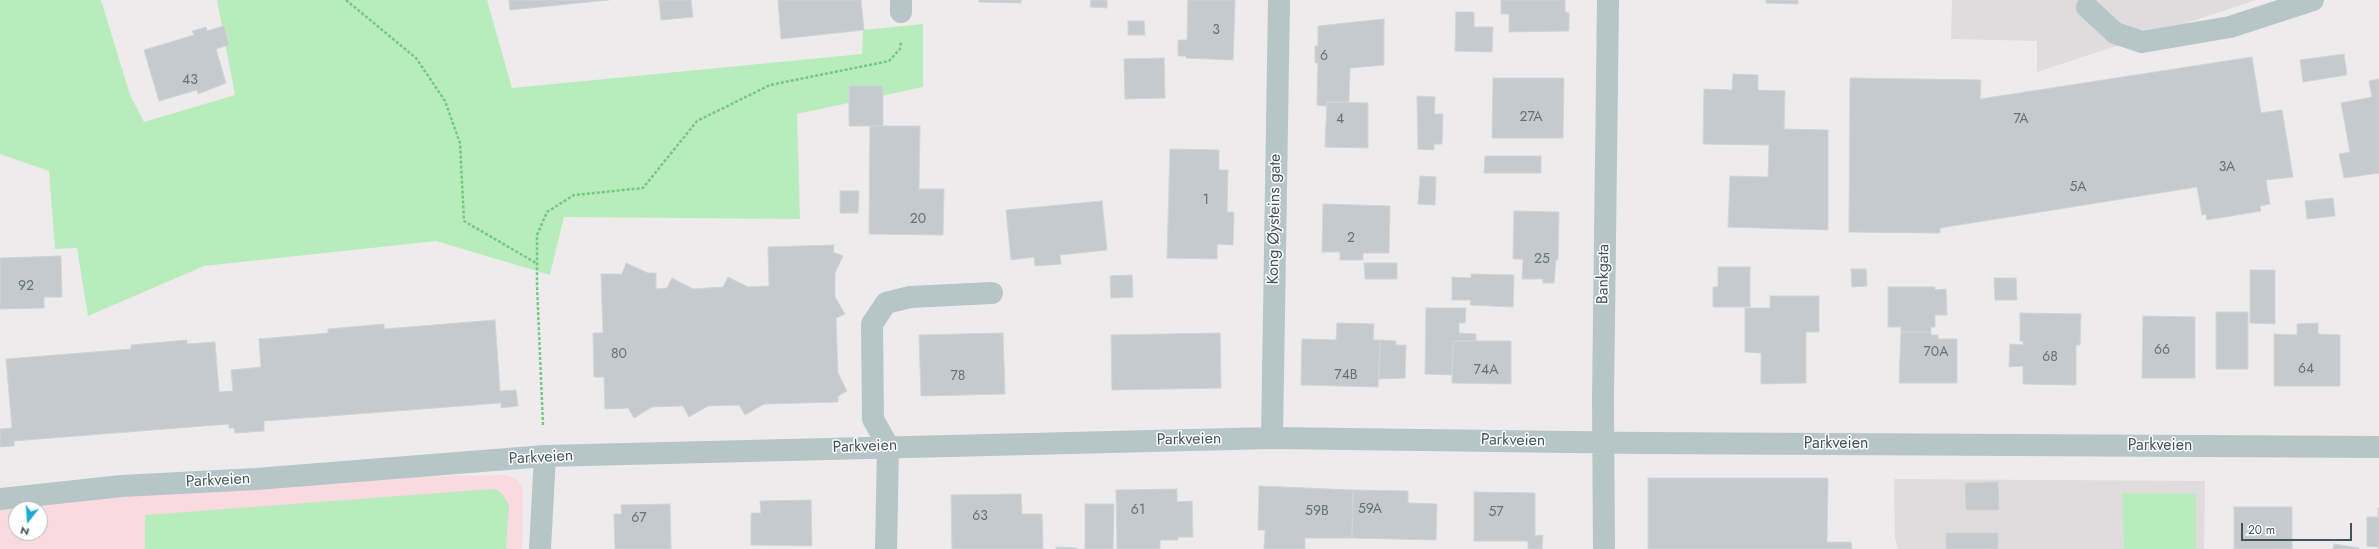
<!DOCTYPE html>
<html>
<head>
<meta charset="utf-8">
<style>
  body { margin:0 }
  #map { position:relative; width:2379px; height:549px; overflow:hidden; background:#eeebec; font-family:Jost,sans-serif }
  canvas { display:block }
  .north { position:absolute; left:8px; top:501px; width:40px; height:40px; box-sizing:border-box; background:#fff; border:1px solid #b4bbbc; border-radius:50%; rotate:197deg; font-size:11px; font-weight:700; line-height:16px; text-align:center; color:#445558 }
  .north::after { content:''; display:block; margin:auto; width:14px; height:18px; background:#1daad6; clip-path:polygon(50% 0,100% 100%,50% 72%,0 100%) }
  .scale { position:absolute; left:2241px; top:523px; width:111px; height:18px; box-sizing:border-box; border:2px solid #445558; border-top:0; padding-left:5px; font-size:12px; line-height:14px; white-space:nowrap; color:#445558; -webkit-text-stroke:3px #fff; paint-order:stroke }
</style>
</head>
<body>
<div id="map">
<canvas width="2379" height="549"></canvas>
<div class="north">N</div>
<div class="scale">20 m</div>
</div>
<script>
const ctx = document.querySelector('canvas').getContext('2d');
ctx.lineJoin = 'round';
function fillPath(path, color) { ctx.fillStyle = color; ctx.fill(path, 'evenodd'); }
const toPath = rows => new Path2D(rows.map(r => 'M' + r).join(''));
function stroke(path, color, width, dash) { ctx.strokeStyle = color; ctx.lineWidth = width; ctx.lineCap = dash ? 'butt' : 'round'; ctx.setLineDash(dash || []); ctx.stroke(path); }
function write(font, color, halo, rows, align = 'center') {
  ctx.font = font + ' Jost,sans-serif'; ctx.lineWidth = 3; ctx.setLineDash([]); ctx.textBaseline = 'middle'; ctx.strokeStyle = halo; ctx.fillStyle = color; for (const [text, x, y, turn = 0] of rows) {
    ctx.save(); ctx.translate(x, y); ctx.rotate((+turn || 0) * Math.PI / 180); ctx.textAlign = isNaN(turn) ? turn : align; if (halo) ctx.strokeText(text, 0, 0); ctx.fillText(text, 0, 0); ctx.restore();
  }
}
fillPath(toPath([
  [1952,0,2256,0,2037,72,2037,41,1951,39],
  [1894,479,2205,481,2204,549,1898,549,1895,538]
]), '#dfdcdd');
fillPath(toPath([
  [506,475,517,479,523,488,522,549,0,549,0,499,256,479],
  [16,509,40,509,40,533,16,533]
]), '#f9dae1');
fillPath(toPath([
  [0,0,101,0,130,95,144,122,235,95,217,0,487,0,512,88,862,54,863,30,923,24,923,87,797,114,800,219,564,217,550,275,436,241,204,266,88,316,77,248,55,249,49,171,0,154],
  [492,489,498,490,504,496,509,505,506,549,145,549,145,515],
  [2122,493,2196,494,2196,549,2124,549]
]), '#b9ecbc');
const building = toPath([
  [509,0,609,0,510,10,509,0],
  [659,0,691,0,693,17,661,20,659,0],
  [778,0,861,0,864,30,781,39,778,0],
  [979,0,1021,0,1021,3,979,2,979,0],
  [1091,0,1107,0,1107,8,1090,7,1091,0],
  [1188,0,1235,0,1233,60,1186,58,1186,56,1178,56,1178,40,1187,40,1188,0],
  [1501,0,1565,0,1565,12,1569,13,1569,31,1509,32,1509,14,1501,14,1501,0],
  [1766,0,1798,0,1798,4,1766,3,1766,0],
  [1456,12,1474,12,1474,27,1493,27,1492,52,1455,51,1456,12],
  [1384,19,1384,65,1350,68,1349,102,1327,102,1327,106,1317,105,1318,63,1315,63,1315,46,1318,46,1318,26,1384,19],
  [1128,21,1144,21,1145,35,1128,35,1128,21],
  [224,26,229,45,216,49,226,83,198,94,197,90,159,101,144,50,194,35,192,31,206,27,207,31,224,26],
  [2344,54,2347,75,2303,82,2300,60,2344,54],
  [2252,57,2261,113,2282,110,2293,177,2266,180,2270,204,2260,206,2261,211,2207,220,2206,214,2202,215,2197,187,1940,228,1940,233,1849,232,1850,78,1981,80,1980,99,2252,57],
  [1164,58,1165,98,1125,99,1124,59,1164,58],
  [1733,74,1758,75,1758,90,1785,91,1784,129,1828,130,1828,230,1728,227,1730,176,1768,177,1769,145,1703,144,1704,89,1732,90,1733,74],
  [1493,78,1564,78,1563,138,1492,138,1493,78],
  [2379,79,2379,173,2344,178,2339,154,2350,152,2341,103,2372,97,2369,81,2379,79],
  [849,86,883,86,883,126,849,126,849,86],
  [1417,96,1435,97,1434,114,1443,114,1442,144,1434,144,1434,150,1418,149,1417,96],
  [1327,102,1368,103,1368,148,1325,147,1327,102],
  [870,126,920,126,919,189,944,189,943,235,869,234,870,126],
  [1170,149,1219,150,1219,170,1228,170,1227,212,1234,212,1233,245,1217,244,1217,259,1167,258,1170,149],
  [1485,156,1541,156,1541,173,1484,173,1485,156],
  [1420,176,1436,177,1435,205,1418,204,1420,176],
  [840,191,859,191,858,213,840,213,840,191],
  [2333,198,2335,216,2307,219,2305,201,2333,198],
  [1102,201,1107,250,1060,255,1061,264,1035,266,1034,257,1011,260,1006,210,1102,201],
  [1323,204,1390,206,1389,253,1363,253,1363,260,1340,260,1340,252,1322,252,1323,204],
  [1514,211,1559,212,1558,260,1556,260,1554,283,1543,283,1543,279,1522,279,1523,259,1513,259,1514,211],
  [834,245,833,252,843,256,835,273,835,297,845,314,836,318,838,373,847,391,838,396,838,402,764,404,745,415,739,405,708,406,689,417,683,406,652,407,634,418,628,408,605,409,604,377,594,377,593,333,603,333,601,274,622,274,626,263,648,273,656,273,656,289,667,288,672,278,693,289,723,287,728,277,748,287,769,286,768,247,834,245],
  [61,256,62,297,44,297,44,308,0,309,0,258,61,256],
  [1364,263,1397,263,1397,279,1365,279,1364,263],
  [1718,267,1750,267,1750,307,1713,307,1713,287,1718,287,1718,267],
  [1851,269,1866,269,1867,286,1852,287,1851,269],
  [2250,270,2275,270,2275,324,2250,323,2250,270],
  [1471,274,1514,275,1513,307,1470,305,1471,300,1452,300,1452,277,1471,278,1471,274],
  [1132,275,1133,297,1111,298,1110,276,1132,275],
  [1994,278,2016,278,2017,300,1995,300,1994,278],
  [1888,287,1935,287,1935,290,1946,289,1947,315,1935,315,1935,327,1931,327,1931,332,1901,332,1901,327,1888,327,1888,287],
  [1770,296,1819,296,1819,332,1806,332,1806,383,1761,384,1761,353,1745,352,1745,308,1770,308,1770,296],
  [1426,308,1466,308,1465,323,1459,323,1459,333,1476,334,1476,341,1453,341,1452,375,1425,374,1426,308],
  [2216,312,2248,312,2248,369,2216,369,2216,312],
  [2020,313,2081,314,2080,345,2076,345,2076,385,2023,384,2023,366,2009,367,2010,344,2023,345,2023,341,2020,341,2020,313],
  [2143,316,2195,317,2195,378,2142,378,2143,316],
  [495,320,500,391,516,390,518,406,501,408,501,403,264,421,264,431,235,433,234,428,229,428,229,424,14,441,14,446,0,447,0,429,12,428,6,359,131,349,131,345,187,340,187,344,215,342,219,392,233,391,231,370,261,367,259,339,328,333,328,329,384,324,384,329,495,320],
  [1337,323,1374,324,1373,340,1380,340,1378,387,1301,385,1302,339,1336,340,1337,323],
  [2318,323,2318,334,2340,335,2340,386,2274,386,2274,334,2297,335,2297,324,2318,323],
  [1901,332,1931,332,1931,335,1938,335,1938,339,1957,339,1957,383,1899,383,1901,332],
  [1003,333,1005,394,921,396,919,335,1003,333],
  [1220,333,1221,388,1112,390,1111,335,1220,333],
  [1380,340,1396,341,1396,345,1406,345,1405,378,1379,379,1380,340],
  [1453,341,1511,341,1511,384,1452,383,1453,341],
  [1648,478,1828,478,1827,542,1851,542,1852,549,1648,549,1648,478],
  [1998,482,1999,510,1966,510,1965,483,1998,482],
  [1259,486,1353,490,1352,538,1305,538,1305,549,1264,549,1265,530,1258,530,1259,486],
  [1177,489,1177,502,1192,501,1193,537,1178,537,1178,540,1160,540,1160,549,1117,549,1116,490,1177,489],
  [1353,490,1408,491,1408,503,1437,504,1436,540,1352,538,1353,490],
  [1474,492,1535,493,1535,536,1543,535,1542,549,1528,549,1528,541,1474,541,1474,492],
  [1021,494,1022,514,1042,514,1043,549,952,549,951,495,1021,494],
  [811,500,812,546,751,545,751,513,761,513,760,501,811,500],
  [670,504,671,549,615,549,614,514,622,514,621,505,670,504],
  [1085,504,1114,504,1113,549,1085,549,1085,504],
  [2234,507,2292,507,2292,549,2234,549,2234,507],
  [2378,508,2379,508,2379,549,2378,547,2367,546,2367,517,2378,517,2378,508],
  [1946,533,1998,533,1998,549,1946,549,1946,533],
  [2334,544,2359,548,2358,549,2333,549,2334,544],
  [1056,547,1077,548,1077,549,1056,549,1056,547]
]);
fillPath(building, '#c5cace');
stroke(building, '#cfd4d7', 1);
stroke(toPath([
  [346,0,416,58,445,101,460,143,464,221,536,263],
  [543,425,537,286,537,235,547,212,574,195,643,188,697,121,770,85,889,61,900,49,901,42]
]), '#72c982', 2.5, [3, 2]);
stroke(toPath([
  [901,0,901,12]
]), '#b6c5c8', 22);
stroke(toPath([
  [2087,7,2115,33,2142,42,2230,27,2313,0],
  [1272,438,1279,0],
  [0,499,122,486,256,479,545,456,1272,438,1645,443,2379,447],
  [540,549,545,456],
  [886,549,888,446,873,419,872,324,886,303,910,297,992,293],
  [1604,549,1603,399,1608,0]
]), '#b6c5c8', 22);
write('14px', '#647276', null, [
  ["3",1216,31],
  ["6",1324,57],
  ["43",190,81],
  ["27A",1531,118],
  ["4",1340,120],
  ["7A",2021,120],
  ["3A",2227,168],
  ["5A",2078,188],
  ["1",1206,201],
  ["20",918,220],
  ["2",1351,239],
  ["25",1542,260],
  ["92",26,287],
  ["66",2162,351],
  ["70A",1936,353],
  ["80",619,355],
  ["68",2050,358],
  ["64",2306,370],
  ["74A",1486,371],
  ["74B",1346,376],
  ["78",958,377],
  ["59A",1370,510],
  ["61",1138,511],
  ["59B",1317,512],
  ["57",1496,513],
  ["63",980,517],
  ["67",639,519]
]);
write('16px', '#445558', '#fff', [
  ["Kong Øysteins gate",1275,219,-89],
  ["Bankgata",1604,274,-89],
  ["Parkveien",1189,440,-1],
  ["Parkveien",1513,441,1],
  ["Parkveien",1836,444],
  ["Parkveien",2160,446],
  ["Parkveien",865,447,-2],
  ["Parkveien",541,458,-3],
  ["Parkveien",218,481,-3]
]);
</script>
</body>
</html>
